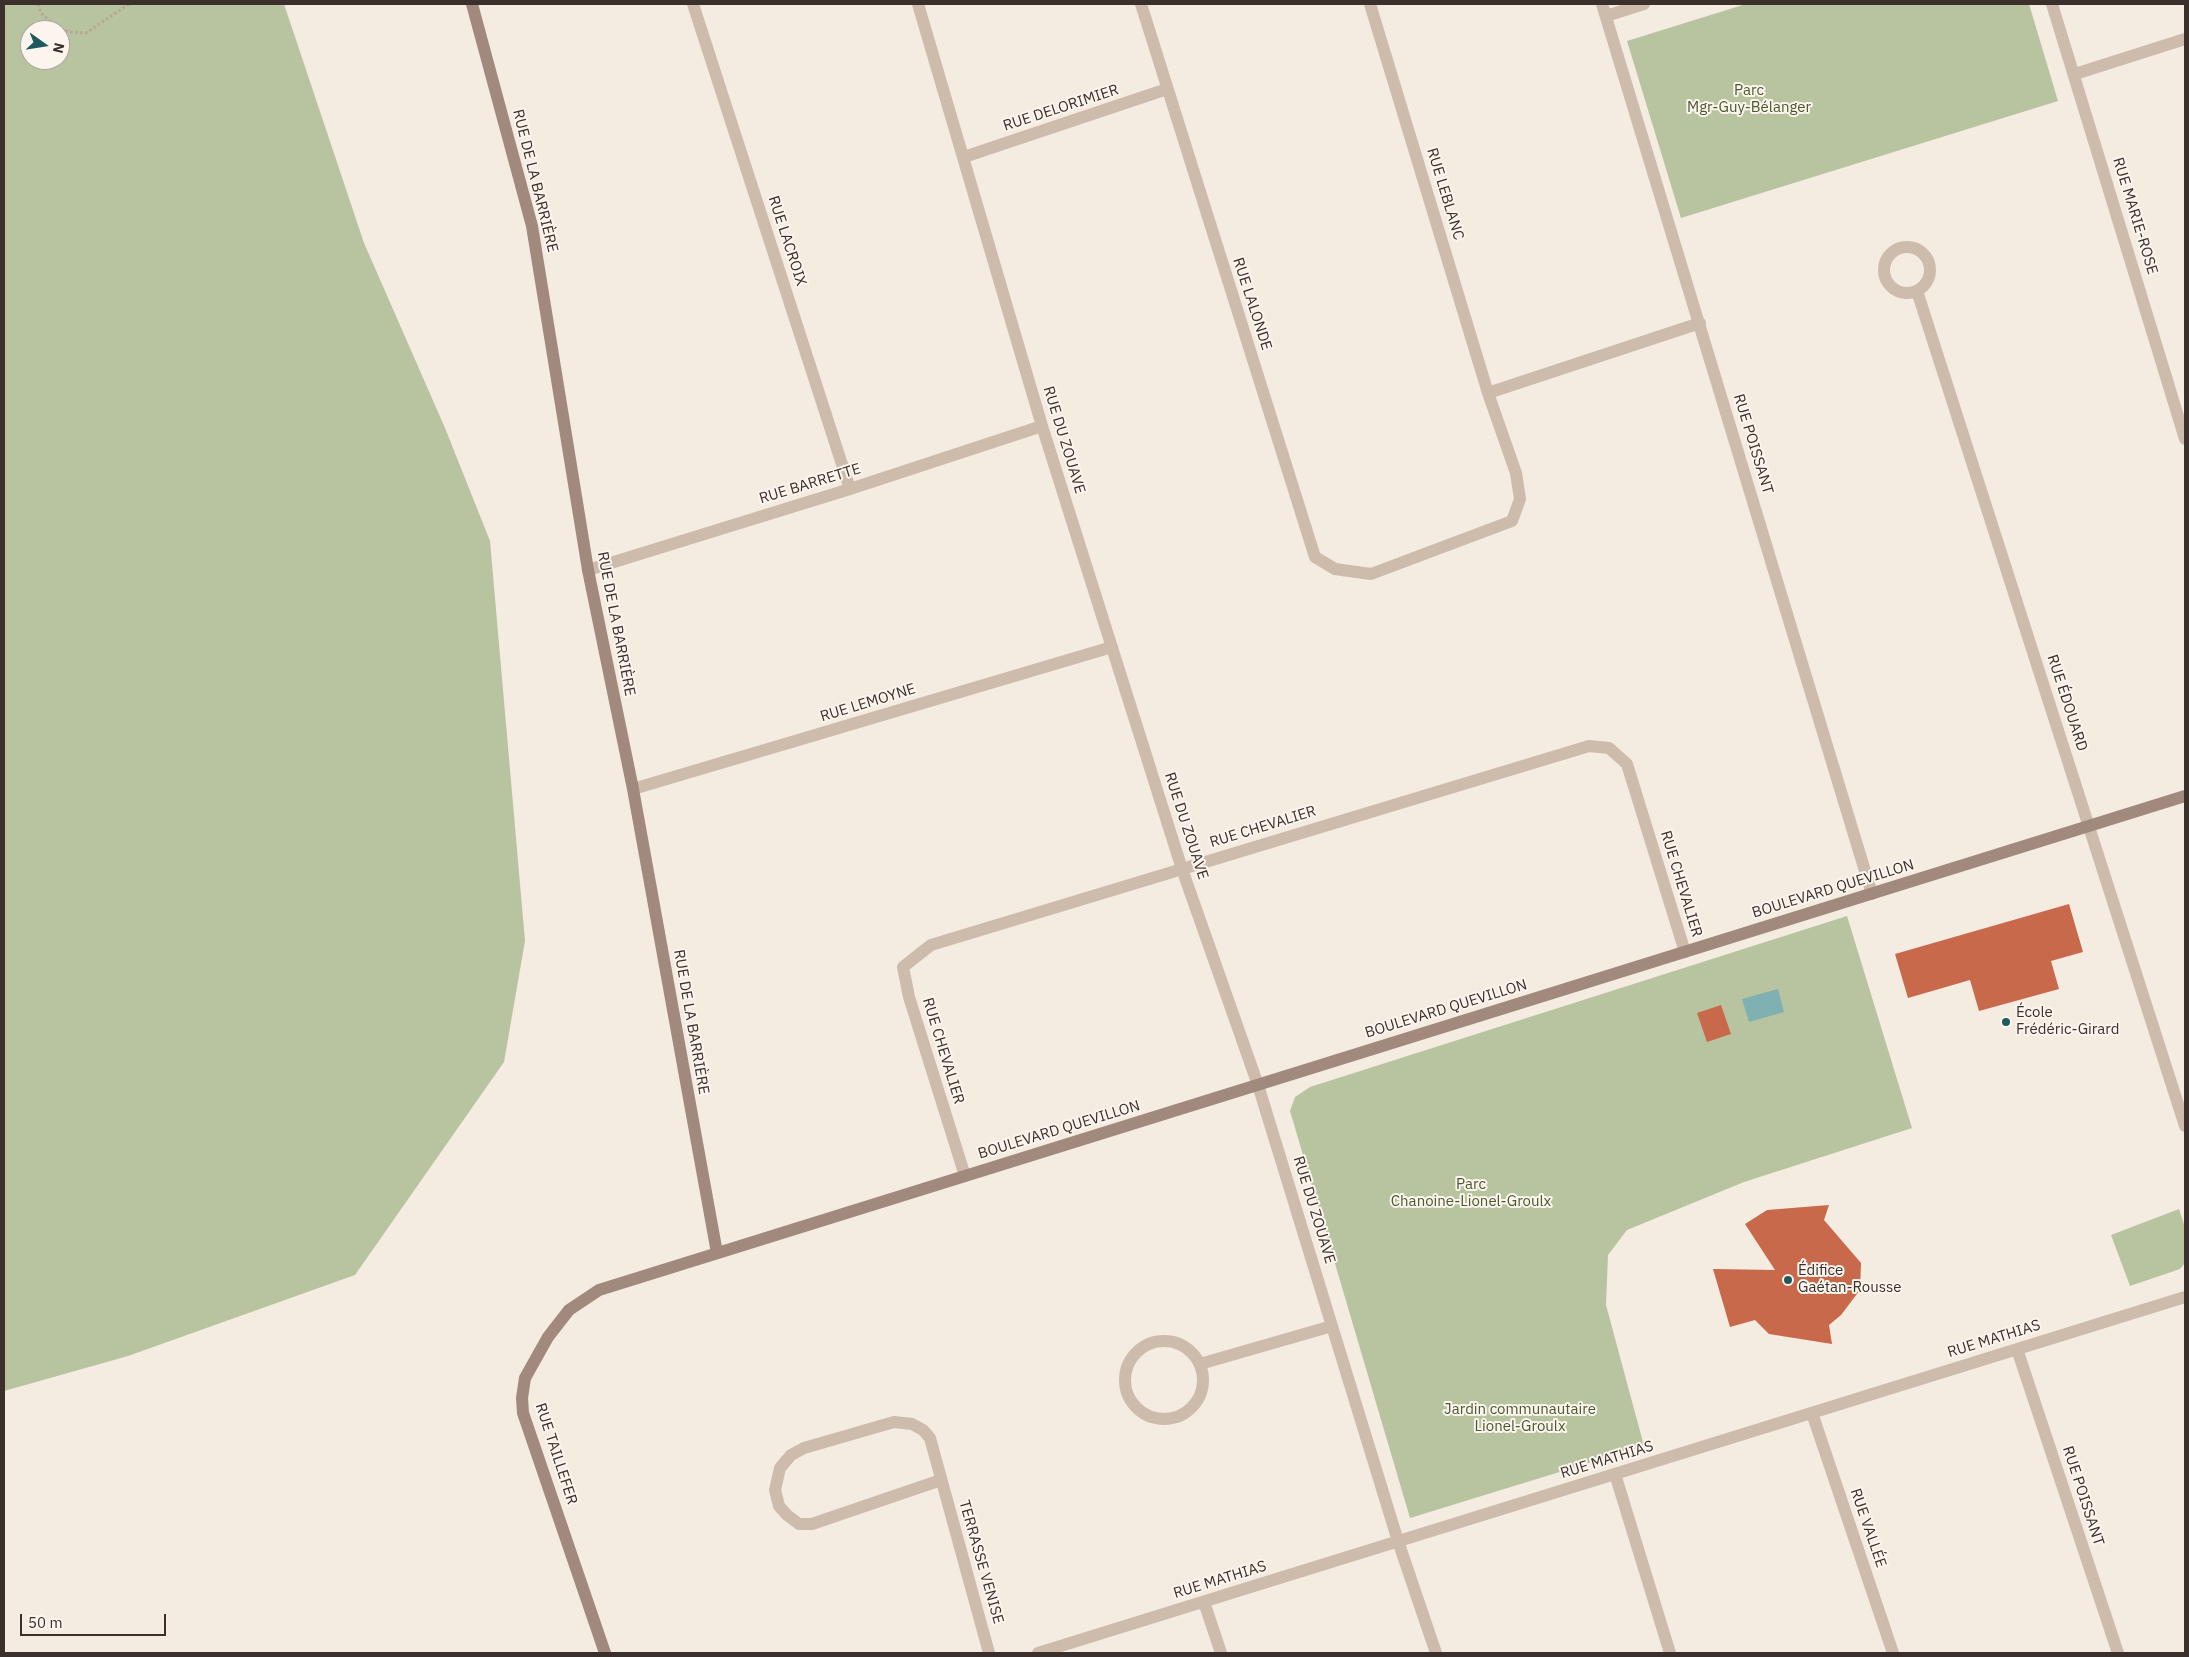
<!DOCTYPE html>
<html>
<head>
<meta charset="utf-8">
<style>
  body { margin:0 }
  #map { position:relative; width:2189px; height:1657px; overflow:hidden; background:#f4ebe1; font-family:"IBM Plex Sans",sans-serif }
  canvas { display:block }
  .frame { position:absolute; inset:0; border:5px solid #3b302b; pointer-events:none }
  .north { position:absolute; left:20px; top:20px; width:50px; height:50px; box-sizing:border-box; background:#fbf5ee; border:1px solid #aea6a0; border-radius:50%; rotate:103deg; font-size:14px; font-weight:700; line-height:20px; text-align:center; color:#3b302b }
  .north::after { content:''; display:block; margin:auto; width:18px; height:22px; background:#1f5a5e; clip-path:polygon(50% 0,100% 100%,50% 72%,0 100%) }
  .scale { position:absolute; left:20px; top:1614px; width:146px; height:22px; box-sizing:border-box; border:2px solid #3b302b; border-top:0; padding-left:6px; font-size:15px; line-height:18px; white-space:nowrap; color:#3b302b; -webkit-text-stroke:4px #fbf5ee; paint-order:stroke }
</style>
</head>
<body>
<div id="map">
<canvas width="2189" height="1657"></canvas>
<div class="frame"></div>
<div class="north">N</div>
<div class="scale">50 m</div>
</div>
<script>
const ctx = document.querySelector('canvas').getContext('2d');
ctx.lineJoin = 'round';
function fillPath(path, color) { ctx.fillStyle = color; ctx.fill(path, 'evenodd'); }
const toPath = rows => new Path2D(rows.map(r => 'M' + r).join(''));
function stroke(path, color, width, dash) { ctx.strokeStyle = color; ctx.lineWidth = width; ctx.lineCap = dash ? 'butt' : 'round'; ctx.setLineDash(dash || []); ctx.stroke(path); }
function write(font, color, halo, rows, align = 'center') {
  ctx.font = font + ' "IBM Plex Sans",sans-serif'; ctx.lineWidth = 4; ctx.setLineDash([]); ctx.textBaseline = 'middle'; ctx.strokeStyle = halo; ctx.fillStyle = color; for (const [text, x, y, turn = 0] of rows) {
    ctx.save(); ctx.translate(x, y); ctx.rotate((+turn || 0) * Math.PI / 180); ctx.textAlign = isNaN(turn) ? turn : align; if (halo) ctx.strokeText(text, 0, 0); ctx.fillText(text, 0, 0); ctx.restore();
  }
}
fillPath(toPath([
  [4,4,284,4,364,243,445,428,490,541,525,941,504,1062,355,1275,128,1356,4,1391],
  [30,30,60,30,60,60,30,60],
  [1746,4,2029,4,2058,101,1681,218,1627,41],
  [1847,916,1912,1128,1744,1182,1627,1230,1608,1255,1606,1305,1644,1446,1410,1518,1290,1111,1295,1097,1310,1087],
  [2179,1209,2185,1227,2185,1263,2180,1269,2130,1286,2111,1235]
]), '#b8c4a0');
fillPath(toPath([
  [1778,989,1784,1012,1749,1022,1742,999]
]), '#7fb0b2');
fillPath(toPath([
  [2069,904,2083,952,2051,961,2059,989,1979,1011,1970,980,1908,998,1895,954],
  [1721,1005,1731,1034,1707,1042,1697,1013],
  [1829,1205,1824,1220,1861,1263,1860,1290,1841,1315,1829,1325,1832,1344,1769,1334,1755,1320,1730,1327,1713,1269,1775,1270,1745,1224,1767,1210]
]), '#c8694b');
stroke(toPath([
  [38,4,41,13,55,26,69,32,86,33,129,4]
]), '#b9a596', 3, [2.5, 2.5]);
stroke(toPath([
  [693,4,850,489],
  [918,4,1042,426,1182,869,1258,1085,1398,1541,1436,1653],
  [1141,4,1315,557,1335,569,1371,574,1512,521,1520,499,1516,473,1488,393,1370,4],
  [1602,4,1872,894],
  [2052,4,2185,439],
  [1606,16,1644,4],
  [2075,74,2185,39],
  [964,157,1167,89],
  '1884 270a23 23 0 1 1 46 0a23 23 0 1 1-46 0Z',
  [1917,291,2185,1126],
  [1488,393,1700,323],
  [588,570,850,489,1042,426],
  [633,789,1112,647],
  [965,1176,909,997,903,967,931,945,1589,746,1609,748,1627,764,1685,952],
  '1125 1380a39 39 0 1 1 78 0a39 39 0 1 1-78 0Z',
  [2017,1349,2118,1653],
  [1200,1364,1332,1326],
  [1812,1413,1893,1653],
  [1615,1474,1670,1653],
  [941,1480,812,1524,799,1524,787,1515,779,1506,775,1490,780,1468,791,1455,804,1448,894,1422,912,1424,923,1430,930,1438,989,1653],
  [1204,1602,1221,1653],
  [1038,1653,2185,1297]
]), '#cdbbac', 12);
stroke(toPath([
  [472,4,532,226,588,570,633,789,717,1253],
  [605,1653,523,1413,522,1398,525,1378,548,1337,569,1310,599,1290,2185,796]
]), '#a18a7d', 12);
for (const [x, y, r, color] of [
  [2006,1022,5,"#1f5a5e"],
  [1788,1280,5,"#1f5a5e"]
]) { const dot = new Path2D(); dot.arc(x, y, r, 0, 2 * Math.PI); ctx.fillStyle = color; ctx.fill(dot); stroke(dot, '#fbf5ee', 2); }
write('15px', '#4a5a2e', '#fbf5ee', [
  ["Parc",1749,91],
  ["Mgr-Guy-Bélanger",1749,108],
  ["Parc",1471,1185],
  ["Chanoine-Lionel-Groulx",1471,1202],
  ["Jardin communautaire",1520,1410],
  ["Lionel-Groulx",1520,1427]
]);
write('15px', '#3b302b', '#fbf5ee', [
  ["RUE DELORIMIER",1061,108,-18],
  ["RUE DE LA BARRIÈRE",535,181,76],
  ["RUE LEBLANC",1445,194,73],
  ["RUE MARIE-ROSE",2135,216,73],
  ["RUE LACROIX",787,241,72],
  ["RUE LALONDE",1252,304,72],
  ["RUE DU ZOUAVE",1064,440,73],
  ["RUE POISSANT",1753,444,73],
  ["RUE BARRETTE",810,484,-17],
  ["RUE DE LA BARRIÈRE",616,624,79],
  ["RUE LEMOYNE",868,703,-17],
  ["RUE ÉDOUARD",2067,703,72],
  ["RUE DU ZOUAVE",1186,826,72],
  ["RUE CHEVALIER",1263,827,-17],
  ["RUE CHEVALIER",1681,884,73],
  ["BOULEVARD QUEVILLON",1833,889,-17],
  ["BOULEVARD QUEVILLON",1446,1009,-17],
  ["RUE DE LA BARRIÈRE",691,1022,80],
  ["RUE CHEVALIER",943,1051,73],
  ["BOULEVARD QUEVILLON",1059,1130,-17],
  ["RUE DU ZOUAVE",1314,1210,73],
  ["RUE MATHIAS",1994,1339,-17],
  ["RUE TAILLEFER",556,1454,72],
  ["RUE MATHIAS",1607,1460,-17],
  ["RUE POISSANT",2083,1496,72],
  ["RUE VALLÉE",1868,1528,71],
  ["TERRASSE VENISE",981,1562,74],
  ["RUE MATHIAS",1220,1580,-17]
]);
write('15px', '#3b302b', '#fbf5ee', [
  ["École",2016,1013],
  ["Frédéric-Girard",2016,1030],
  ["Édifice",1798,1271],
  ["Gaétan-Rousse",1798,1288]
], 'left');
</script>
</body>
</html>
